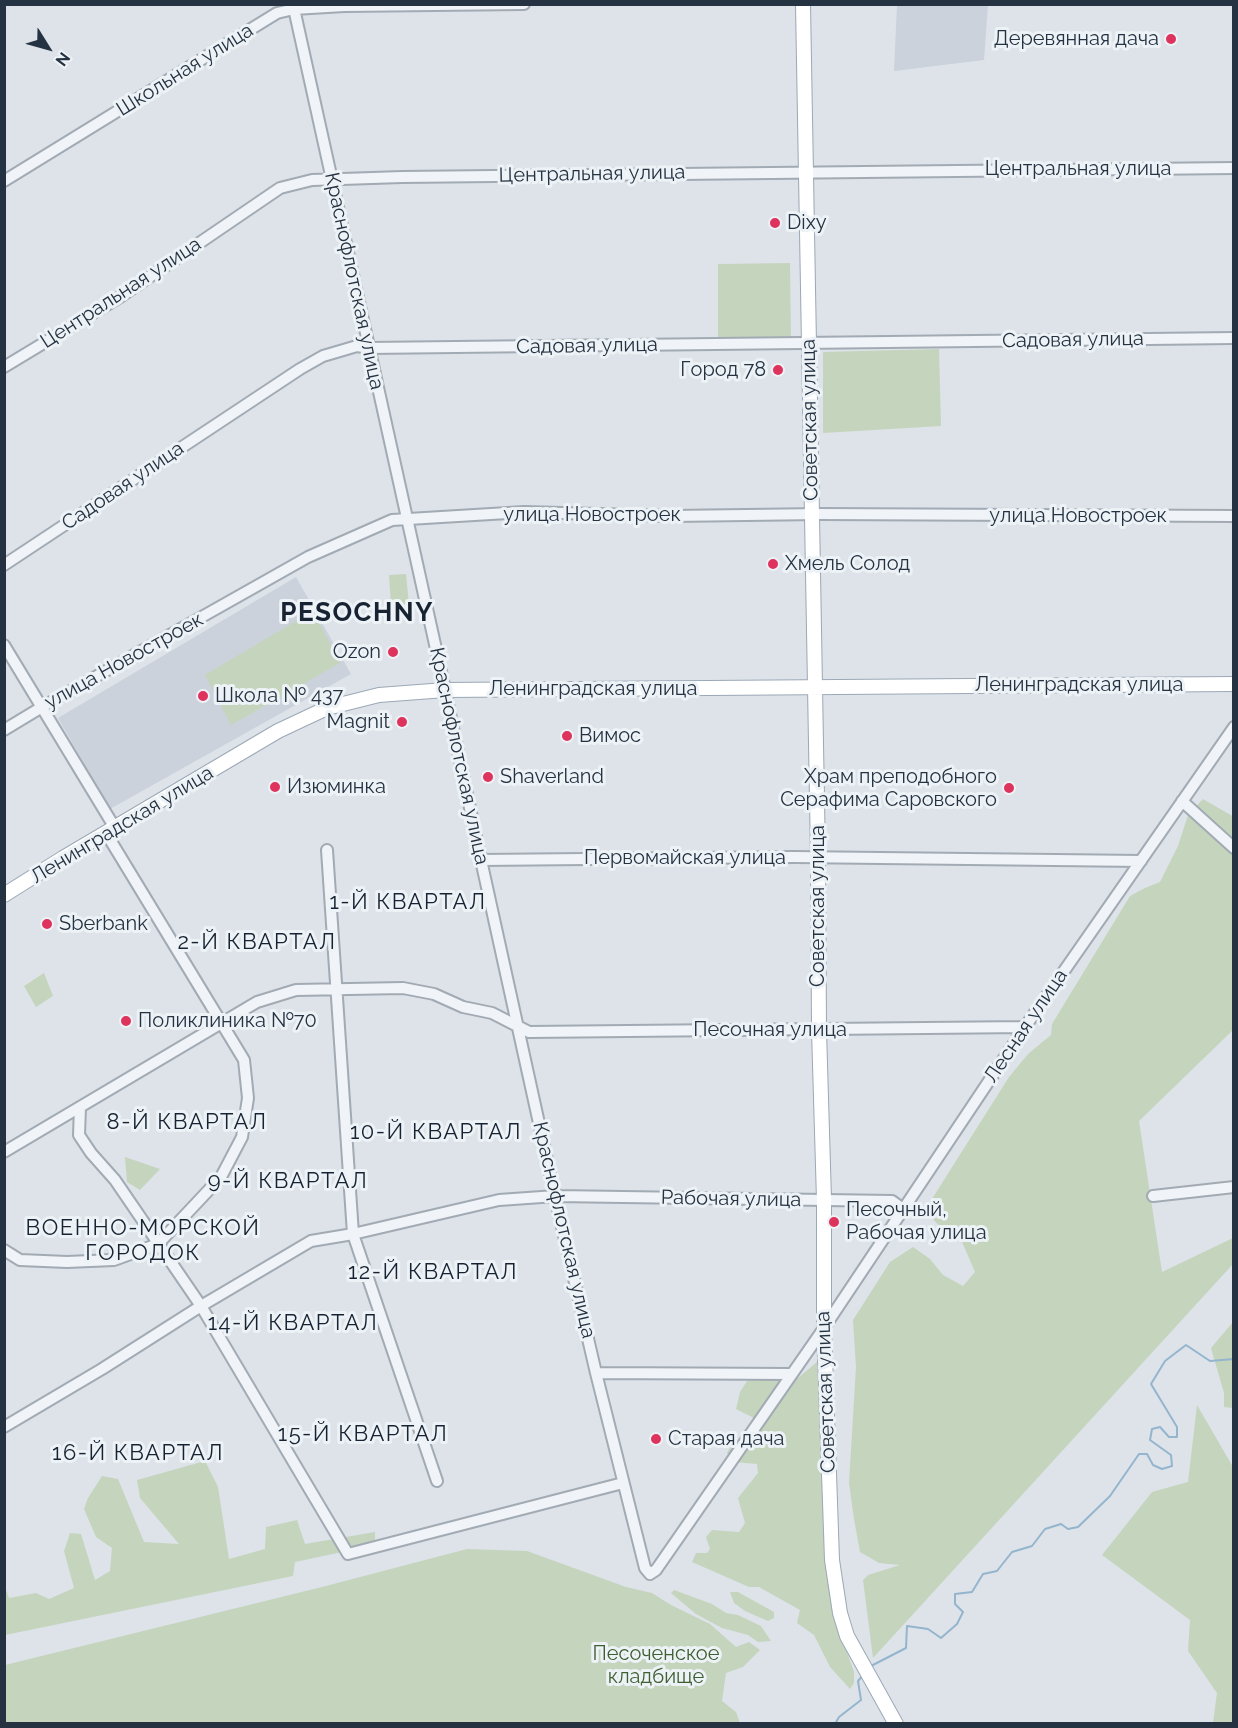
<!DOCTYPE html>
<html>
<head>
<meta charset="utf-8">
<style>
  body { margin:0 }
  #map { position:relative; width:1238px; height:1728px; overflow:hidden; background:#dde3e9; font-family:Raleway,sans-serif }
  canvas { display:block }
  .frame { position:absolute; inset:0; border:6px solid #253241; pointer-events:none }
  .north { position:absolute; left:18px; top:18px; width:60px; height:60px; -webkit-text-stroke:4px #edf2f6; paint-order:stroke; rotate:127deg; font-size:16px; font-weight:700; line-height:24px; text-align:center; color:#253241 }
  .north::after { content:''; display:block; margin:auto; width:21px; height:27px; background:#253241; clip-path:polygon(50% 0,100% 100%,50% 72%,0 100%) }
</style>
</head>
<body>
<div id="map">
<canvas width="1238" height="1728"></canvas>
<div class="frame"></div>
<div class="north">N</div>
</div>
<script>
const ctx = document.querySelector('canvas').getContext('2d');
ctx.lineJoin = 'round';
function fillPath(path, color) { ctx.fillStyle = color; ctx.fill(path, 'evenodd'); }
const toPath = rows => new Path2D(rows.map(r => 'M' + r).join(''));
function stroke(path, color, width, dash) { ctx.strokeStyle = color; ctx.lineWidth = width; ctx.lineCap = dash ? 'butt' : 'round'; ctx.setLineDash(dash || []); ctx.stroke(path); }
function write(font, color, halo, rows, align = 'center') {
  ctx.font = font + ' Raleway,sans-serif'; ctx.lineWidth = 6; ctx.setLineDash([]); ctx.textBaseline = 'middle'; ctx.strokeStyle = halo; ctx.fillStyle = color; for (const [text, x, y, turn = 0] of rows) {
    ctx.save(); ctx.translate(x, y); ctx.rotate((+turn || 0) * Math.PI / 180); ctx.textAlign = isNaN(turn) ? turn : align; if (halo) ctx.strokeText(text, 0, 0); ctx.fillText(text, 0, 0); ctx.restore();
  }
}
fillPath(toPath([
  [897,5,988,5,984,60,894,71],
  [296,577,351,674,110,809,58,718]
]), '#cbd2db');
fillPath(toPath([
  [790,263,791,341,718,340,718,264],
  [939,349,941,426,823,433,823,352],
  [406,574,409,604,391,606,389,575],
  [313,611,340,663,231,725,205,675],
  [1203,799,1234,817,1233,1030,1139,1121,1162,1272,1233,1238,1233,1264,873,1658,863,1580,868,1575,900,1565,879,1563,860,1552,854,1519,849,1483,856,1367,853,1320,890,1262,913,1247,930,1259,943,1275,963,1286,975,1272,962,1242,941,1228,925,1210,1009,1077,1028,1054,1051,1035,1052,1024,1130,896,1145,888,1160,882,1178,846,1188,815],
  [44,973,53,996,36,1007,24,986],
  [125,1157,160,1169,140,1190,127,1182],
  [1233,1322,1233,1408,1224,1407,1224,1393,1211,1348],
  [817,1362,824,1536,837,1623,854,1672,854,1683,850,1689,830,1667,814,1635,797,1623,800,1610,759,1587,749,1587,692,1562,696,1553,707,1553,710,1549,706,1537,712,1530,739,1532,745,1523,738,1498,758,1473,757,1464,734,1462,727,1453,733,1442,752,1436,756,1419,736,1409,740,1392,747,1381,798,1378],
  [1197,1405,1233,1467,1233,1723,1213,1723,1217,1693,1188,1651,1190,1620,1102,1555,1152,1492,1188,1482],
  [205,1461,218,1487,229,1559,265,1549,266,1527,297,1520,305,1544,375,1532,375,1545,295,1562,293,1576,5,1635,4,1584,9,1598,36,1593,49,1599,74,1588,64,1551,70,1533,81,1534,95,1580,110,1571,112,1548,96,1537,84,1509,88,1498,102,1476,118,1479,144,1542,179,1544,140,1498,137,1480],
  [467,1549,527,1551,626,1587,652,1593,671,1605,710,1624,736,1647,749,1642,760,1650,743,1667,726,1673,722,1701,736,1712,740,1723,5,1723,5,1665,322,1587],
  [674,1590,712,1604,726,1613,738,1615,761,1626,771,1641,758,1642,748,1635,722,1628,696,1614,671,1593],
  [730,1592,738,1592,774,1612,774,1618,768,1621,745,1611,734,1603]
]), '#c5d4bd');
stroke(toPath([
  [869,1667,906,1648,907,1626,928,1629,941,1638,957,1624,963,1612,955,1604,955,1594,972,1592,983,1574,997,1571,1012,1552,1032,1546,1045,1529,1061,1524,1068,1529,1078,1527,1110,1496,1139,1454,1147,1454,1153,1465,1162,1469,1172,1466,1171,1455,1150,1440,1152,1429,1160,1427,1169,1437,1177,1437,1177,1427,1151,1384,1165,1361,1186,1345,1210,1361,1234,1359],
  [835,1724,839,1717,861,1700,858,1681,864,1674]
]), '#94b5cd', 2);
const minor = toPath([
  [293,4,442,676,481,860,559,1214,596,1373,645,1568,650,1574,656,1570,824,1328,1025,1027,1234,727],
  [4,181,277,13,294,9,344,6,524,4],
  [4,367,120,297,280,188,312,180,402,177,1234,168],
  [4,565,300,369,323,356,357,346,369,348,1234,338],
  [4,645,115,828],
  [4,730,42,707,308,557,392,520,524,512,672,516,820,514,1234,516],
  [1182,801,1234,848],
  [327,850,353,1234,437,1481],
  [481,860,794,857,1141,861],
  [80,1107,79,1135,91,1153,115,1180,201,1306,348,1554,623,1483],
  [4,1152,257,1002,296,990,403,988,434,994,463,1007,492,1013,529,1032,1025,1027],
  [1153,1196,1234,1187],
  [4,1250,20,1260,67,1262,114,1260,158,1244,221,1177,242,1137,248,1098,244,1060,106,833],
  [596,1373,791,1374],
  [4,1427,102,1369,201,1306,311,1241,353,1234,499,1200,556,1196,892,1201,903,1209]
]);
const major = toPath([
  [803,4,818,857,819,1030,824,1200,824,1328,832,1560,840,1613,847,1636,896,1724],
  [4,895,63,858,278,731,327,708,379,695,445,690,1234,684]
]);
stroke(minor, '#a2aab3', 14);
stroke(major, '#9ba8b6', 16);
stroke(minor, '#f0f3f7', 10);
stroke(major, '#fff', 14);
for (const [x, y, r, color] of [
  [1171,39,6,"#dd335c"],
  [775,223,6,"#dd335c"],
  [778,370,6,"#dd335c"],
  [773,564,6,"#dd335c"],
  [393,652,6,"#dd335c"],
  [203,696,6,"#dd335c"],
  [402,722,6,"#dd335c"],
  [567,736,6,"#dd335c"],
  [488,777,6,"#dd335c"],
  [275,787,6,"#dd335c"],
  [1009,788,6,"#dd335c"],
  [47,924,6,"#dd335c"],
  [126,1021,6,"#dd335c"],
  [834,1222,6,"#dd335c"],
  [656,1439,6,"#dd335c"]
]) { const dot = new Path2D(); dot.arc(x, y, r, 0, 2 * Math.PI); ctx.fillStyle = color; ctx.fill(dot); stroke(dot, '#edf2f6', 2); }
write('20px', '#253241', '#edf2f6', [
  ["Деревянная дача",1159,39,"right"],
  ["Dixy",787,223],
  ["Город 78",766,370,"right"],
  ["Хмель Солод",785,564],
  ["Ozon",381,652,"right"],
  ["Школа № 437",215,696],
  ["Magnit",390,722,"right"],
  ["Вимос",579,736],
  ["Shaverland",500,777],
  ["Храм преподобного",997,777,"right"],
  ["Серафима Саровского",997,800,"right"],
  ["Изюминка",287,787],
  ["Sberbank",59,924],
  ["Поликлиника №70",138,1021],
  ["Песочный,",846,1210],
  ["Рабочая улица",846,1233],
  ["Старая дача",668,1439]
], 'left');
write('20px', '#253241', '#edf2f6', [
  ["Школьная улица",185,70,-32],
  ["Центральная улица",1078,169],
  ["Центральная улица",592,174,-1],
  ["Краснофлотская улица",354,281,78],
  ["Центральная улица",121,293,-33],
  ["Садовая улица",1073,340,-1],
  ["Садовая улица",587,346,-1],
  ["Советская улица",810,420,-91],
  ["Садовая улица",123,486,-34],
  ["улица Новостроек",592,515],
  ["улица Новостроек",1078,516],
  ["улица Новостроек",124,661,-29],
  ["Ленинградская улица",1079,685],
  ["Ленинградская улица",593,689],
  ["Краснофлотская улица",459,756,78],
  ["Ленинградская улица",122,825,-31],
  ["Первомайская улица",685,858],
  ["Советская улица",818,906,-90],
  ["Лесная улица",1026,1026,-56],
  ["Песочная улица",770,1030],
  ["Рабочая улица",731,1199,1],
  ["Краснофлотская улица",564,1230,77],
  ["Советская улица",826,1392,-92]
]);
write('20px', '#3e5f31', '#edf2f6', [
  ["Песоченское",656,1654],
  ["кладбище",656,1677]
]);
ctx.letterSpacing = '1.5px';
write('22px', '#172332', '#edf2f6', [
  ["1-Й КВАРТАЛ",408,902],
  ["2-Й КВАРТАЛ",257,942],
  ["8-Й КВАРТАЛ",187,1122],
  ["10-Й КВАРТАЛ",436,1132],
  ["9-Й КВАРТАЛ",288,1181],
  ["ВОЕННО-МОРСКОЙ",143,1228],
  ["ГОРОДОК",143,1253],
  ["12-Й КВАРТАЛ",433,1272],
  ["14-Й КВАРТАЛ",293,1323],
  ["15-Й КВАРТАЛ",363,1434],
  ["16-Й КВАРТАЛ",138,1453]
]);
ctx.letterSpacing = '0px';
ctx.letterSpacing = '1.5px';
write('bold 26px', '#172332', '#edf2f6', [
  ["PESOCHNY",357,613]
]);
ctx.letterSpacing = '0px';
</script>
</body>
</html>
